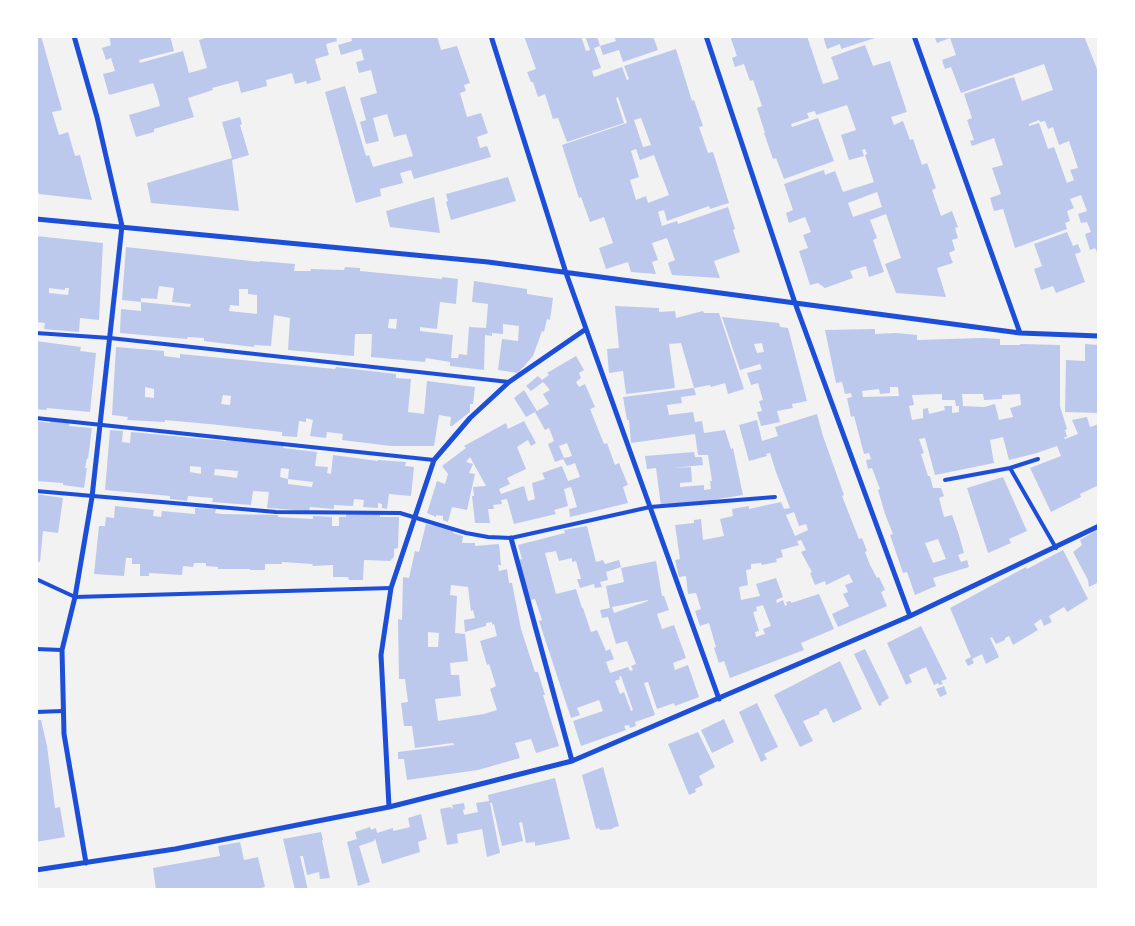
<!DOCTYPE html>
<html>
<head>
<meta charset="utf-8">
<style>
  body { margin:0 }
  #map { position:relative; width:1135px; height:926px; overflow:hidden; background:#f2f2f2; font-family:"IBM Plex Sans",sans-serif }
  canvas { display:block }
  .frame { position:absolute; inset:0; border:38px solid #fff; pointer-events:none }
</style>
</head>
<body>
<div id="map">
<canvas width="1135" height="926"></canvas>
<div class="frame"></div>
</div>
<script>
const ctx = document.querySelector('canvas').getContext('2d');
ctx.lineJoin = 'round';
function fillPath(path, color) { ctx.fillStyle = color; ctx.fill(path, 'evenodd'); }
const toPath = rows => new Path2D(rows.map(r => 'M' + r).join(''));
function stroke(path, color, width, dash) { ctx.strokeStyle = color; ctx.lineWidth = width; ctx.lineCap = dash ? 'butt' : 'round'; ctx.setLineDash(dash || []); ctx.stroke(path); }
fillPath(toPath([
  [36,36,41,36,62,110,52,112,59,135,68,132,75,156,80,155,92,200,39,194,36,186],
  [109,36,170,36,174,51,139,60,140,63,183,51,189,73,207,68,199,40,212,36,336,36,337,41,326,44,329,55,315,59,321,80,307,84,306,81,295,84,292,73,266,80,267,86,241,93,238,81,212,88,213,90,188,98,194,117,154,129,154,132,136,137,129,115,160,106,157,94,153,83,109,95,103,74,115,71,111,58,106,60,102,48,111,45],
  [351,36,437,36,441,50,457,46,470,83,464,85,466,91,460,93,467,117,481,113,488,133,477,137,480,148,487,146,491,157,414,179,411,170,400,173,403,183,380,189,381,196,356,203,325,92,345,86,366,156,369,155,373,167,413,156,406,134,394,137,387,114,373,118,379,141,366,144,360,122,366,120,360,98,377,93,371,70,359,73,356,62,364,60,361,49,341,55,338,45,352,41],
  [524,36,581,36,586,51,590,50,585,36,597,36,600,46,594,48,601,68,592,71,594,77,622,67,627,80,629,79,624,66,676,49,692,101,694,100,703,126,699,127,708,153,713,152,729,203,710,209,709,206,667,221,664,210,658,212,662,226,677,221,678,224,728,207,735,229,733,230,740,252,714,261,720,278,672,275,668,263,675,260,667,238,652,243,658,260,652,262,656,274,631,272,628,262,606,269,599,248,613,243,604,217,590,222,581,197,579,198,562,145,627,123,618,97,616,98,624,123,567,142,558,118,553,119,545,94,538,97,533,82,531,82,527,72,536,69],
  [641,118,651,145,643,147,634,120],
  [636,149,640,160,654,155,669,195,648,203,646,196,636,200,630,180,639,177,631,151],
  [614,36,653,36,658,50,623,62,619,50,603,55,600,46,616,41],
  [730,36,790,36,790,38,807,36,823,84,839,79,831,57,865,45,873,66,890,61,907,112,891,117,894,125,903,121,910,140,913,139,922,165,927,163,936,188,932,190,941,216,952,211,958,227,955,228,958,238,952,240,955,250,949,253,953,263,937,268,946,297,896,293,885,264,901,258,886,214,870,220,877,238,873,240,884,272,869,277,866,266,850,271,853,278,825,288,818,283,810,285,799,251,808,248,803,235,811,232,805,217,789,223,786,213,793,210,784,184,824,170,825,175,835,171,843,192,874,182,865,155,867,154,865,149,862,150,864,156,849,160,841,135,856,130,847,105,816,115,815,111,807,113,809,118,791,124,792,127,818,118,834,161,784,179,776,158,773,159,764,133,765,133,757,108,762,106,753,80,750,81,744,64,735,67,732,58,737,56],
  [877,192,882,207,853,217,848,203],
  [823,36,878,36,878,37,841,49,840,44,827,49],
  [934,36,1084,36,1099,74,1099,256,1095,248,1090,250,1085,234,1091,232,1087,222,1081,223,1078,214,1087,211,1081,195,1070,199,1074,208,1067,211,1070,221,1065,223,1067,229,1015,248,1003,209,994,211,990,198,1001,194,992,168,1003,165,994,138,972,146,970,141,974,140,967,120,972,118,964,94,1014,77,1022,101,1053,90,1044,64,961,93,951,67,945,69,942,60,956,55,950,38,937,43],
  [1039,120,1040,122,1045,121,1048,129,1053,127,1059,145,1069,141,1078,168,1070,170,1074,180,1067,183,1054,147,1048,149,1039,123,1029,126,1029,124],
  [240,117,242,124,240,125,249,155,232,160,239,211,151,203,147,183,232,158,222,122],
  [508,177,516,201,451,220,446,202,448,201,446,194],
  [434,197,440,233,390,227,386,211],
  [1067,232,1073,246,1078,244,1081,252,1075,254,1085,282,1056,293,1053,286,1041,290,1034,269,1042,266,1034,244],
  [36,236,103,243,99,320,80,318,79,332,44,329,45,323,36,322],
  [49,288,65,290,65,288,69,288,68,295,49,293],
  [126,247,260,262,260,261,295,264,294,271,311,271,310,269,344,270,345,267,360,268,360,271,442,279,442,277,458,279,456,304,440,302,437,329,420,327,420,331,453,335,451,358,458,358,459,354,467,355,469,327,486,328,488,304,472,302,474,281,527,289,527,294,553,298,550,320,547,319,544,332,542,331,533,356,518,373,498,370,502,339,518,341,519,326,503,324,503,334,492,333,492,336,485,335,484,370,450,366,450,362,426,358,425,362,371,357,372,334,355,334,354,356,288,350,290,318,274,315,271,346,254,345,254,347,220,343,204,341,204,338,188,337,187,339,120,333,121,309,141,311,141,302,190,307,191,304,172,302,174,288,159,286,157,299,141,298,141,302,122,300],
  [239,289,248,289,248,294,257,295,257,314,229,311,230,305,239,306],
  [389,319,397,319,396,329,388,328],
  [615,306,659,308,659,312,675,311,676,318,703,311,704,313,719,313,744,389,728,394,725,383,711,387,710,385,694,388,696,395,681,397,682,403,667,405,669,415,693,412,695,422,702,421,704,433,725,430,731,449,733,448,743,495,712,500,712,501,661,506,656,468,647,469,645,456,694,452,695,457,702,457,703,465,672,468,691,467,692,482,680,483,680,487,704,485,704,490,711,489,710,481,712,481,708,455,698,455,695,434,631,443,629,420,627,420,623,397,694,388,681,343,669,344,675,388,626,394,623,371,609,373,607,349,619,348],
  [722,317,779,323,780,327,788,328,807,401,792,404,793,408,777,411,780,422,761,426,757,412,762,411,759,401,763,400,758,383,751,385,747,373,762,369,760,364,740,370],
  [762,343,764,352,757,353,754,344],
  [875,329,875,334,896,333,917,335,917,340,982,338,1000,339,1000,345,1020,345,1020,344,1060,345,1060,406,1067,429,1065,430,1067,437,1064,437,1065,439,1078,434,1072,420,1087,417,1090,427,1099,424,1099,485,1080,494,1081,497,1051,512,1030,468,1061,456,1057,446,1037,453,1009,460,1003,437,990,440,994,463,935,475,925,438,919,439,924,453,921,454,928,476,930,476,933,488,941,488,944,496,939,498,944,517,952,515,958,532,964,553,958,555,961,562,967,560,969,567,933,578,936,586,915,595,907,572,903,573,890,535,893,534,885,514,878,490,880,489,872,468,868,469,866,460,871,459,869,453,864,454,854,416,851,417,847,398,852,397,851,393,845,394,842,382,836,383,825,330],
  [890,387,898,387,899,396,863,397,862,391,879,389,880,394,890,393],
  [942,394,942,400,955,400,956,406,959,406,959,412,952,413,952,406,944,406,945,410,929,414,928,408,923,409,923,418,912,420,909,406,914,405,912,395],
  [962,394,983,394,984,400,1002,399,1002,395,1020,394,1021,405,1010,408,1013,417,999,420,995,404,984,407,963,406],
  [938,539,946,559,933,563,925,543],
  [36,341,81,347,80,351,96,353,90,412,47,408,46,410,36,409],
  [1085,344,1099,345,1099,413,1065,412,1066,360,1085,361],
  [116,347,164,351,164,356,180,358,180,354,335,369,336,367,396,374,396,378,411,379,408,412,424,414,427,381,475,387,473,404,470,404,470,412,452,426,450,426,451,417,439,415,434,446,391,446,342,440,343,434,327,432,326,438,310,436,313,420,306,418,306,422,299,421,297,437,282,436,282,432,219,425,165,420,165,422,127,420,128,417,112,415],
  [145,387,154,389,154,398,145,397],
  [223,395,231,396,230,405,221,404],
  [576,356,584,370,579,373,581,378,576,382,579,387,585,384,595,407,590,409,604,444,607,443,615,465,619,463,628,485,623,487,628,503,570,517,569,509,577,507,571,487,564,489,568,506,554,510,556,514,514,524,507,499,501,500,502,504,493,505,494,509,488,509,490,523,475,523,472,496,474,496,473,487,486,486,470,457,466,462,473,464,469,473,475,474,467,510,452,507,448,522,443,520,443,516,436,515,436,517,427,513,437,481,445,484,448,474,442,466,466,448,464,446,506,423,508,429,524,421,536,443,531,446,528,440,517,447,526,469,507,478,510,484,499,489,501,494,524,486,528,501,535,499,532,483,545,479,542,473,562,466,568,481,580,477,575,463,567,466,563,459,555,462,548,444,554,441,549,428,545,430,535,412,526,417,514,398,524,390,537,411,549,404,543,394,550,390,543,382,531,391,526,386,538,376,542,380,549,375,547,373],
  [567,443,572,456,564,458,559,446],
  [817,414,823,436,844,495,842,496,859,539,862,538,867,551,865,552,870,565,877,578,879,577,885,590,881,592,887,606,838,627,832,614,849,606,843,594,848,592,845,585,853,582,849,574,826,585,825,581,815,585,810,573,812,572,801,552,806,550,801,540,797,541,799,545,781,550,783,557,776,559,777,562,762,565,761,563,751,564,751,569,746,570,748,585,739,587,741,600,760,596,756,584,776,578,783,597,776,600,777,603,783,600,785,606,787,605,786,602,791,601,791,603,819,594,834,629,801,643,804,650,730,678,724,661,719,663,714,648,716,647,709,623,700,626,695,611,701,609,696,593,688,594,686,576,679,577,675,560,680,559,675,525,694,523,694,520,701,519,703,540,724,536,720,519,733,516,732,509,749,506,749,509,781,502,784,509,790,508,776,472,770,453,766,454,767,456,749,461,739,425,757,420,762,441,778,436,775,427],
  [794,512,799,526,806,524,808,530,795,536,786,515],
  [763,605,771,626,763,629,765,634,756,637,755,632,759,631,753,612,757,611,756,607],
  [36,421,50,423,50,421,70,422,69,426,92,428,88,459,87,458,85,468,87,468,84,488,63,485,63,483,36,481],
  [110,430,123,431,122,442,130,443,131,432,226,441,226,439,284,446,283,448,317,452,315,466,328,467,327,473,331,474,333,455,378,461,378,460,406,462,405,466,414,467,411,496,389,494,387,509,382,508,382,504,378,503,378,508,363,507,364,500,354,499,353,506,334,505,334,509,310,507,309,511,267,508,269,492,253,491,251,505,212,502,213,498,188,496,187,501,170,499,170,496,105,490],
  [190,466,201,467,201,474,190,472],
  [281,468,289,469,288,479,280,477],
  [215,469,238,471,237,478,214,475],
  [288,479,313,482,312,487,288,484],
  [1003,477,1027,531,1009,539,1011,543,988,553,967,488],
  [36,494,63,498,58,533,43,531,40,562,36,561],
  [115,506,154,510,153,516,161,517,162,511,195,514,195,508,216,509,215,513,222,514,278,515,278,517,313,519,313,516,332,517,332,526,339,526,339,517,346,517,346,513,380,514,380,517,399,517,398,548,394,549,394,557,390,561,364,560,363,580,349,580,348,577,333,577,333,565,312,566,313,564,282,562,282,564,265,564,265,570,250,570,250,569,218,569,218,567,206,566,206,563,194,563,193,567,183,566,182,575,149,573,149,576,140,576,140,564,132,564,132,558,126,558,124,576,94,574,99,526,105,526,106,517,114,518],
  [426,524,453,530,453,533,463,536,462,543,475,543,475,546,499,544,501,565,498,565,499,571,507,569,509,583,512,583,521,629,535,672,538,672,545,695,543,695,559,746,536,753,531,739,515,743,520,758,478,770,407,780,404,759,398,759,398,752,454,745,453,743,415,748,412,726,404,726,401,703,408,702,405,679,399,679,398,619,402,620,403,577,409,578,415,551,419,552],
  [451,585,468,587,471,611,473,610,475,618,464,620,465,632,486,626,486,623,492,622,492,625,494,624,497,636,480,641,487,665,489,664,496,686,490,689,497,710,484,714,438,721,435,699,461,696,459,675,451,675,450,663,468,661,465,634,455,633,457,596,450,595],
  [428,632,439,633,438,647,428,647],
  [587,526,596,562,603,560,605,564,619,560,621,567,606,572,608,580,600,582,602,587,595,588,594,584,580,588,577,579,581,579,576,561,572,562,572,558,559,561,556,551,545,553,556,594,576,589,582,608,583,608,591,632,597,630,606,651,610,649,614,659,606,662,610,673,628,667,630,671,633,670,631,666,636,664,627,641,616,644,608,617,602,618,600,610,610,608,606,586,624,582,621,568,656,561,662,596,664,596,669,610,657,614,662,629,674,625,686,658,673,663,675,670,688,665,699,697,675,706,674,703,657,709,648,682,644,683,655,715,635,722,636,726,630,728,629,725,624,726,626,730,581,746,573,721,603,711,599,700,577,708,580,715,571,718,539,621,542,620,535,599,530,600,519,560,522,559,518,545,565,533,564,530],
  [648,600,648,601,614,613,612,607],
  [621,676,633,710,631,711,624,692,620,694,615,681,620,679,619,677],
  [1099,529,1099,582,1089,587,1088,580,1073,552,1082,545,1080,540],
  [1063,550,1088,599,1067,612,1064,607,1049,616,1052,622,1044,626,1041,619,1034,624,1038,630,1013,645,1009,636,1005,638,1005,640,996,644,992,637,990,638,999,657,986,664,982,654,972,659,974,663,968,666,965,660,971,657,950,608,1026,567,1027,569],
  [921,626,947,679,941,681,943,684,939,685,938,683,934,685,926,667,909,675,912,682,906,685,887,643],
  [865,649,889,698,881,703,882,705,879,706,854,654],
  [840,661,862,709,833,723,826,708,819,712,820,714,803,721,813,741,800,747,774,695],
  [944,686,947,694,940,697,936,689],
  [757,703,778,747,764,754,767,759,761,762,739,712],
  [724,719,734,742,712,753,701,730],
  [36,720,41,720,47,746,55,808,60,807,65,837,36,842],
  [698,732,715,767,699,776,703,785,695,789,696,792,689,795,668,744],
  [603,767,619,826,612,828,613,829,600,830,599,828,596,829,582,775],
  [555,778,570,839,535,846,535,842,526,843,522,822,519,823,523,841,502,846,492,803,490,803,500,853,487,857,482,829,457,834,458,843,447,845,440,809,451,807,452,809,453,808,452,805,464,803,465,809,463,810,464,815,478,812,476,803,489,801,488,795],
  [421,814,427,839,418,842,420,852,382,864,375,838,374,841,359,846,370,882,358,886,347,842,357,839,355,832,370,827,371,830,376,828,377,833,393,828,393,831,406,828,410,827,408,818],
  [321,832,323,840,322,840,330,878,320,879,319,872,307,875,303,856,300,856,308,890,295,890,283,839],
  [240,842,244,860,258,857,265,887,253,890,156,890,153,868,220,856,218,846]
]), '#bdc9ec');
stroke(toPath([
  [36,333,110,338,509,382],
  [36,418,434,460],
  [1010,468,1056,548],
  [945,480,1010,468,1038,459],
  [36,491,276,512,400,513,466,533,488,537,511,538,650,507,775,497],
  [36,579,75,597,391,588],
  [36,649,62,650],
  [36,712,63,711]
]), '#1d4ed8', 4);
stroke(toPath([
  [74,36,97,117,122,226,92,497,75,597,62,650,64,734,86,863],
  [491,36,566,273,719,699],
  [706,36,795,303,910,616],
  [914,36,1020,333],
  [36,219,488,262,1020,333,1099,336],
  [511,538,572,761],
  [389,807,381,655,391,588,434,460,470,418,509,382,586,329],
  [36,870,175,849,389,807,572,761,910,616,1099,526]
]), '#1d4ed8', 5);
</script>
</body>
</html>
